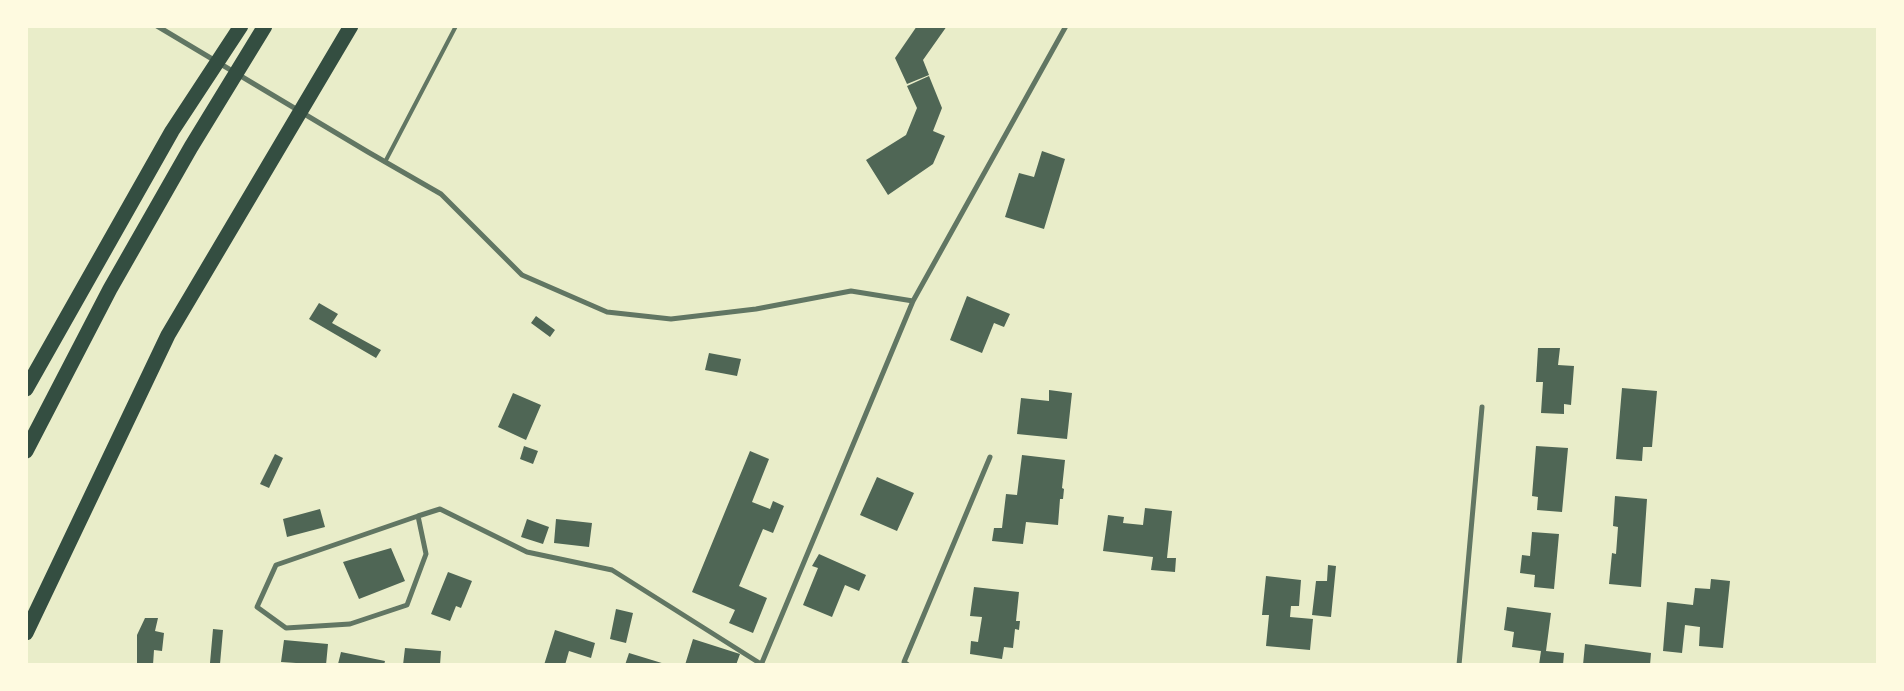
<!DOCTYPE html>
<html>
<head>
<meta charset="utf-8">
<style>
  body { margin:0 }
  #map { position:relative; width:1904px; height:691px; overflow:hidden; background:#e9edc9; font-family:"DM Sans",sans-serif }
  canvas { display:block }
  .frame { position:absolute; inset:0; border:28px solid #fefae0; pointer-events:none }
</style>
</head>
<body>
<div id="map">
<canvas width="1904" height="691"></canvas>
<div class="frame"></div>
</div>
<script>
const ctx = document.querySelector('canvas').getContext('2d');
ctx.lineJoin = 'round';
function fillPath(path, color) { ctx.fillStyle = color; ctx.fill(path, 'evenodd'); }
const toPath = rows => new Path2D(rows.map(r => 'M' + r).join(''));
function stroke(path, color, width, dash) { ctx.strokeStyle = color; ctx.lineWidth = width; ctx.lineCap = dash ? 'butt' : 'round'; ctx.setLineDash(dash || []); ctx.stroke(path); }
fillPath(toPath([
  [917,26,947,26,923,60,929,75,907,84,895,58],
  [929,76,942,108,933,131,945,136,933,164,888,195,866,160,906,135,917,108,907,86],
  [1042,151,1065,159,1044,229,1005,217,1019,173,1034,177],
  [967,296,1010,314,1004,327,994,323,982,353,950,340],
  [319,303,338,314,332,323,381,350,376,358,309,319],
  [536,316,555,330,550,337,531,323],
  [1538,348,1560,348,1558,365,1574,366,1571,405,1564,404,1564,414,1541,413,1543,382,1536,382],
  [709,353,741,359,737,376,705,370],
  [1622,388,1657,391,1652,447,1643,447,1642,461,1616,459],
  [1049,390,1072,393,1067,439,1017,434,1021,398,1049,401],
  [513,393,541,405,526,440,498,427],
  [524,446,538,451,533,464,520,459],
  [1536,446,1568,448,1562,512,1537,510,1538,497,1532,496],
  [750,451,769,459,752,502,770,509,773,501,784,506,773,533,763,529,739,586,767,598,753,633,729,623,735,610,692,592],
  [275,454,283,458,269,488,260,484],
  [1022,455,1065,460,1062,488,1064,489,1063,499,1060,499,1058,525,1026,522,1023,544,992,541,994,528,1002,528,1006,494,1017,495],
  [877,477,914,493,897,531,860,515],
  [1615,496,1647,499,1641,587,1609,584,1612,553,1616,554,1618,527,1613,526],
  [1145,508,1172,511,1167,558,1176,558,1175,572,1151,570,1153,557,1103,551,1108,515,1124,517,1123,523,1143,525],
  [320,509,325,527,287,537,283,519],
  [527,519,549,527,543,544,521,537],
  [556,519,592,523,589,547,554,543],
  [1532,532,1559,534,1554,589,1534,587,1535,575,1520,573,1522,555,1530,556],
  [391,548,405,581,359,599,343,562],
  [819,554,866,575,859,591,845,585,832,617,803,605,818,568,812,566],
  [1328,565,1336,566,1331,617,1312,615,1316,581,1327,581],
  [448,572,472,581,461,608,456,606,450,621,431,614],
  [1266,576,1301,580,1299,606,1291,606,1290,617,1313,619,1310,650,1266,646,1269,615,1262,615],
  [1711,579,1730,581,1723,648,1699,646,1700,627,1685,625,1682,653,1663,651,1667,602,1693,605,1695,588,1710,589],
  [974,587,1019,592,1016,621,1020,621,1019,630,1015,629,1013,648,1004,647,1002,659,970,654,971,641,978,642,982,617,970,616],
  [1507,607,1551,613,1546,651,1564,653,1563,665,1539,665,1541,651,1512,647,1514,632,1504,630],
  [616,609,633,613,626,643,610,639],
  [145,618,158,618,155,631,164,633,162,651,154,650,153,665,137,664,137,635],
  [213,629,223,630,220,664,210,663],
  [555,630,595,643,591,658,569,651,565,665,544,665],
  [693,639,740,654,736,665,685,665],
  [284,640,328,644,326,665,281,662],
  [1585,644,1651,653,1650,665,1583,665],
  [405,648,441,651,440,665,403,665],
  [341,652,385,661,384,665,338,664],
  [629,653,665,664,665,665,625,665]
]), '#4f6655');
stroke(toPath([
  [385,162,456,26]
]), '#617663', 4);
stroke(toPath([
  [157,26,368,152,441,194,522,275,607,312,671,319,756,309,851,291,913,301],
  [418,516,426,554,407,605,350,624,286,628,257,607,276,565,418,516,440,509,527,552,612,570,761,664],
  [761,665,913,301,1066,26],
  [908,665,904,662,990,457],
  [1459,665,1482,407]
]), '#617663', 5);
stroke(toPath([
  [26,389,172,131,241,26],
  [26,451,110,289,191,147,265,26],
  [26,633,168,335,351,26]
]), '#344e41', 15);
</script>
</body>
</html>
